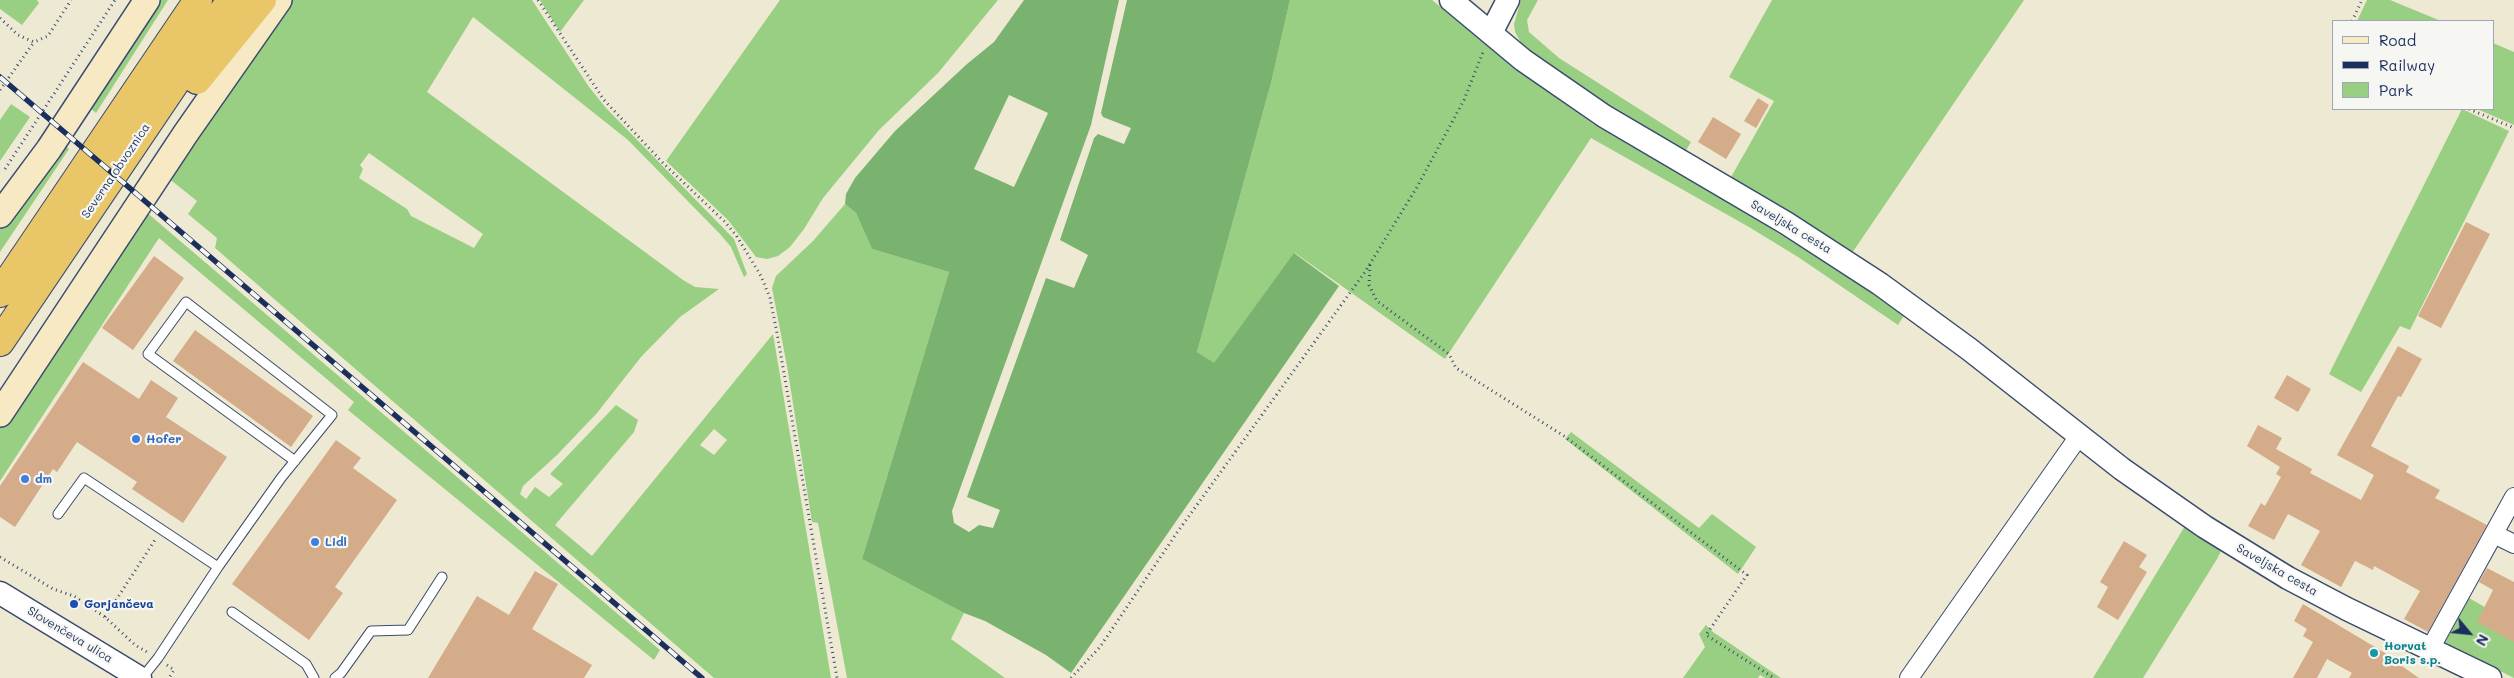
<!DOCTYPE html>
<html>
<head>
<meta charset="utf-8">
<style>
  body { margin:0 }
  #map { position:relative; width:2514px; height:678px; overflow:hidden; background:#eee9d2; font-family:Mali,sans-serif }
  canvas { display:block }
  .legend { position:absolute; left:2332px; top:20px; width:162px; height:90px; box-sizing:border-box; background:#f6f6f2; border:1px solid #9ea6b7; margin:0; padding:6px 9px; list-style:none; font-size:15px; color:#1b2f5e }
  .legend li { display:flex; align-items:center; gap:10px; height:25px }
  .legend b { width:25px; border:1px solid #9ea6b7 }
  .north { position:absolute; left:2444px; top:608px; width:50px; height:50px; -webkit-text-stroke:4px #f6f6f2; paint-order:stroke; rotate:118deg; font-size:14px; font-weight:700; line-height:20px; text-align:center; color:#1b2f5e }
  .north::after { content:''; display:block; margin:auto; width:18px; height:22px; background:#1b2f5e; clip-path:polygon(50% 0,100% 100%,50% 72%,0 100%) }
</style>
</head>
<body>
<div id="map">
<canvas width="2514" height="678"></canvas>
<ul class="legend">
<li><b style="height:6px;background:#f6e9c3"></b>Road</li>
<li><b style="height:6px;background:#1b2f5e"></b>Railway</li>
<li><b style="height:14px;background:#98cf82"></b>Park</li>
</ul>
<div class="north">N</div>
</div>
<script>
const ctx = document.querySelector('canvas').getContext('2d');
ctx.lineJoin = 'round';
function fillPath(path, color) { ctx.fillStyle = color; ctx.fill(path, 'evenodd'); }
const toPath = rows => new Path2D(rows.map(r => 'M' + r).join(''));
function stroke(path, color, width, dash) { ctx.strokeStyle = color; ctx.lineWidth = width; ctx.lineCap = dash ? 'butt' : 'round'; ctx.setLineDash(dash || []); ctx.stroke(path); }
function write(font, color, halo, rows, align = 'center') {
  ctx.font = font + ' Mali,sans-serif'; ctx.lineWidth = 4.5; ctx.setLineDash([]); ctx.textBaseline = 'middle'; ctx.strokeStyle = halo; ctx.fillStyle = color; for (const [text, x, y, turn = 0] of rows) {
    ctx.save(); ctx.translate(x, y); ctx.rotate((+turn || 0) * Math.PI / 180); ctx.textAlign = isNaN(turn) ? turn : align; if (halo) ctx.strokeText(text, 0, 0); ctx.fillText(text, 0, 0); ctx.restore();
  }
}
fillPath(toPath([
  [0,0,37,0,39,3,22,25,0,9],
  [161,0,168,0,96,113,89,107],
  [287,0,532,0,589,87,606,108,734,239,747,274,744,277,731,247,720,234,628,140,473,17,427,92,683,280,695,287,719,289,680,317,641,357,597,413,557,455,523,486,520,494,526,499,535,487,549,497,563,484,550,474,616,405,638,420,634,432,555,525,592,556,773,334,831,678,714,678,215,248,217,238,188,214,197,201,167,177],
  [369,153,483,234,474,248,411,216,407,209,359,178,363,169,360,165],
  [714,429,727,440,714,455,700,445],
  [540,0,584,0,560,32],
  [780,0,998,0,938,73,879,130,823,198,804,229,790,247,778,256,767,259,756,257,728,220,666,161],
  [1290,0,1432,0,1517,70,1593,124,1750,215,1905,314,1898,325,1798,257,1749,227,1591,138,1445,359,1295,253,1214,364,1197,352,1271,83],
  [1521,0,1538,0,1527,20,1529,32,1559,58,1691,142,1685,152,1621,114,1522,45,1515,32,1514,24],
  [1772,0,2024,0,1852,253,1730,179,1774,101,1729,77],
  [2367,0,2390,0,2441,21,2357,21],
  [2493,43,2514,52,2514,125,2477,109,2493,109],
  [11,104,30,117,0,161,0,120],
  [2462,109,2509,131,2410,330,2400,326,2361,392,2329,374],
  [63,144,69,149,0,252,0,230],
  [845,204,856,213,872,249,949,272,862,559,964,613,951,639,1005,678,847,678,818,523,812,522,787,366,772,288,776,276,813,241],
  [145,211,660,650,654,660,348,410,354,402,159,238,0,481,0,428],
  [1571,432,1699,528,1712,514,1756,547,1738,574,1565,439],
  [2185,526,2222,549,2217,559,2143,678,2093,678],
  [2469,598,2514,624,2514,678,2444,643,2462,603],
  [1706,625,1713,632,1781,678,1765,678,1760,675,1758,678,1683,678,1705,647,1699,634]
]), '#98cf82');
fillPath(toPath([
  [1024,0,1119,0,1091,125,952,511,954,523,969,532,979,525,993,528,1000,510,967,497,1046,278,1074,288,1088,255,1060,240,1094,138,1098,134,1124,144,1131,128,1103,117,1101,113,1127,0,1290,0,1271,83,1197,352,1214,363,1294,253,1339,286,1071,673,1046,655,985,621,964,613,862,559,949,272,872,249,856,213,845,204,846,194,855,178,895,131,967,64,994,42],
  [1009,95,1048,113,1014,187,974,169]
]), '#7ab270');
fillPath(toPath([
  [1758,98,1769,105,1756,128,1744,121],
  [1713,117,1741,134,1726,159,1698,142],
  [2466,222,2490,234,2441,328,2418,316],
  [154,256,184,278,133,350,102,328],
  [195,330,313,416,291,447,173,361],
  [2398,346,2422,359,2401,397,2398,396,2371,446,2409,466,2406,472,2440,490,2435,498,2487,525,2428,632,2404,619,2420,591,2374,566,2373,570,2355,561,2341,587,2301,565,2320,531,2288,514,2274,540,2248,526,2261,503,2265,506,2281,477,2276,474,2280,467,2247,446,2258,425,2282,438,2276,449,2312,469,2310,473,2361,500,2374,475,2337,455],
  [83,362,139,399,151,380,178,398,166,417,227,457,183,523,132,489,137,482,77,442,57,472,53,469,15,527,0,517,0,486],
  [2287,375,2311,389,2298,412,2274,398],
  [336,440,361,458,353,468,397,500,335,587,343,593,309,640,232,584],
  [2124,541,2147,555,2139,567,2147,572,2118,620,2097,607,2108,587,2100,582],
  [2487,568,2514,582,2514,642,2477,622,2493,590,2479,582],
  [535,571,558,584,532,629,592,665,584,678,428,678,477,596,509,615],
  [2303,604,2400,662,2399,664,2419,678,2349,678,2352,673,2327,659,2317,678,2293,678,2313,642,2303,636,2307,629,2294,621]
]), '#d4ac89');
const service = toPath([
  [58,514,84,478,218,567],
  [232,612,306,664,314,678],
  [142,678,158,658,218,567,281,478,332,415,186,302,148,354,295,461],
  [335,678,341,673,371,631,408,630,442,577]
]);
const minor = toPath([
  [2494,534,2514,544],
  [2430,649,2514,497],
  [1909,678,2079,436]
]);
const tertiary = toPath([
  [1451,0,1523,60,1604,116,1786,223,1880,284,1969,349,2122,469,2205,527,2288,578,2347,609,2490,678],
  [1491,33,1508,0],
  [0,593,140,678]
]);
const secondary = toPath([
  [0,215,49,149,147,0],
  [0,414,186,133,279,0]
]);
const trunk = toPath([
  [197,80,262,0],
  [0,293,198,0],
  [0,342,231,0]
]);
stroke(service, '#3b4b6f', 11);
stroke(minor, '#3b4b6f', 20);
stroke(tertiary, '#3b4b6f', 25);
stroke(secondary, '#3b4b6f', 28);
stroke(trunk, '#3b4b6f', 30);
stroke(toPath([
  [538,0,604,100,663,163,724,221,736,235,761,276,770,298,777,333,837,678],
  [0,18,18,35,34,42,48,36,71,0],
  [2352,21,2362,0],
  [0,90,34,42],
  [2469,109,2514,128],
  [5,169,115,0],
  [1370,265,1369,285,1377,301,1449,354,1456,368,1564,436,1747,575,1706,635,1774,678],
  [0,557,53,589,74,596,105,617,135,645,147,652],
  [72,609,78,599],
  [105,617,155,540],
  [167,665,174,670,169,678],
  [1071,678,1100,647,1176,534,1365,272,1417,187,1464,100,1483,52]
]), '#3b4b6f', 3, [1, 4]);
stroke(service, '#fff', 9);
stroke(minor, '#fff', 18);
stroke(tertiary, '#fff', 22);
stroke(secondary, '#f6e9c3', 25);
stroke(trunk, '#e9c769', 28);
const rail = toPath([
  [0,77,702,678]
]);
stroke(rail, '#1b2f5e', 5.5);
stroke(rail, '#f6f6f2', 4, [11]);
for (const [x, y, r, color] of [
  [136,439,5,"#3f7fe0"],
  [25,479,5,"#3f7fe0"],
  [315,542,5,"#3f7fe0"],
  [74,604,5,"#1a4fb4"],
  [2374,653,5,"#0f9aa8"]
]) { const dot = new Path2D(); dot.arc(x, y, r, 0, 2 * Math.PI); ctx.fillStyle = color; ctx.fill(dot); stroke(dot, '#f6f6f2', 2); }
write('12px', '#1b2f5e', '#f6f6f2', [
  ["Severna obvoznica",116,171,-56],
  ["Saveljska cesta",1791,227,31],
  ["Saveljska cesta",2277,570,30],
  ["Slovenčeva ulica",70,635,31]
]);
write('bold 12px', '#366cbe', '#f6f6f2', [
  ["Hofer",146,439],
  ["dm",35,479],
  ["Lidl",325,542]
], 'left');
write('bold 12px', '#164399', '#f6f6f2', [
  ["Gorjančeva",84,604]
], 'left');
write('bold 12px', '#0d838f', '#f6f6f2', [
  ["Horvat",2384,646],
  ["Boris s.p.",2384,660]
], 'left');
</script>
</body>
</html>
